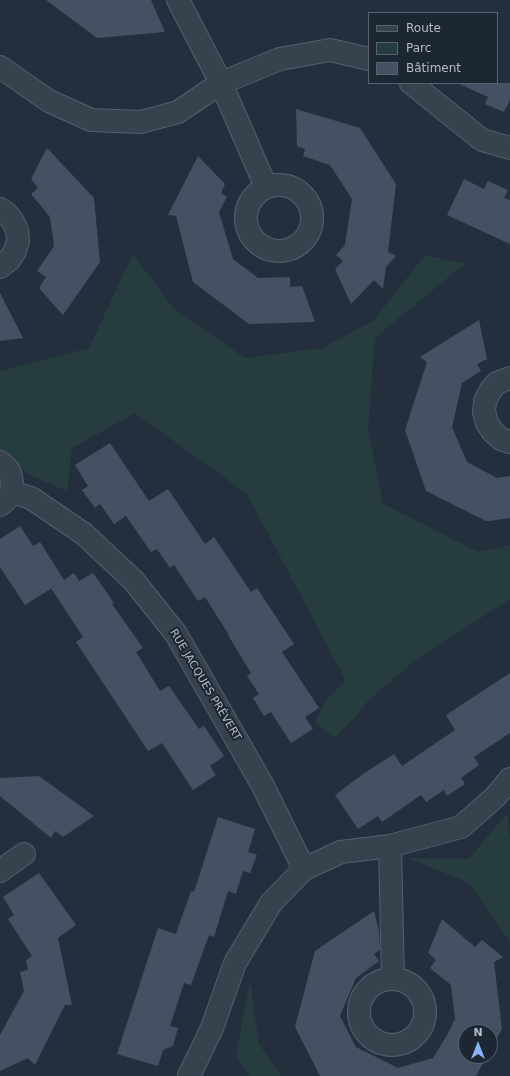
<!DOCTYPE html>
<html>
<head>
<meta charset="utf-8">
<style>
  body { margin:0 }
  #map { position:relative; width:510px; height:1076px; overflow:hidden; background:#242f3e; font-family:"DejaVu Sans",sans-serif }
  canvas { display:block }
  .legend { position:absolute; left:368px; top:12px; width:130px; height:72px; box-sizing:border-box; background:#1d2633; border:1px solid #59626f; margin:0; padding:5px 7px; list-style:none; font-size:12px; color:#b4bcc9 }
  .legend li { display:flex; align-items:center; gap:8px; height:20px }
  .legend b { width:20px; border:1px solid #59626f }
  .north { position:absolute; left:458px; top:1024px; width:40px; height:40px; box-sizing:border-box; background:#1d2633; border:1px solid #59626f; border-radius:50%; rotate:0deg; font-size:11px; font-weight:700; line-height:16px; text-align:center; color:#b4bcc9 }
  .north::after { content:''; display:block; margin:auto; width:14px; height:18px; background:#8ab4f8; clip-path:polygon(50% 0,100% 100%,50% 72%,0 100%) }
</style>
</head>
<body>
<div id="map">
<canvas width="510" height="1076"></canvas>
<ul class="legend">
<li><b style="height:5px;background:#38414e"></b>Route</li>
<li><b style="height:11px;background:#263c3f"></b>Parc</li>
<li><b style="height:11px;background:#455162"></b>Bâtiment</li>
</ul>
<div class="north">N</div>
</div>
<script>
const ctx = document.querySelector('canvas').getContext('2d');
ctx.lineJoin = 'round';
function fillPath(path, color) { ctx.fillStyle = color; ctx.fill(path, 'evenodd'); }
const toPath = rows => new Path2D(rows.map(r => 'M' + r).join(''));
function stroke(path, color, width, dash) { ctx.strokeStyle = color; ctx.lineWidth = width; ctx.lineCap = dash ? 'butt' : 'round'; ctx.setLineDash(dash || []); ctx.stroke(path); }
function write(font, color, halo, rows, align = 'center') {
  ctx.font = font + ' "DejaVu Sans",sans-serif'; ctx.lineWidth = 4; ctx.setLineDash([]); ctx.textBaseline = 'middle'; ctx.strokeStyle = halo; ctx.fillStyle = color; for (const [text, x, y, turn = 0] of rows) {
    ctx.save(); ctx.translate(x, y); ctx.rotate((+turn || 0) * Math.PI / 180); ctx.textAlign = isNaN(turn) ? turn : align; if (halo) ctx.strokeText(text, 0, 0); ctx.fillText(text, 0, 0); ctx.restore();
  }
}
fillPath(toPath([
  [133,254,173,308,245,358,323,348,374,320,425,255,466,264,451,275,375,338,368,428,383,504,478,552,510,545,510,599,413,662,367,702,358,714,334,738,315,722,326,700,346,681,247,494,135,413,72,448,67,491,37,478,0,458,0,371,89,348],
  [507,813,510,841,510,942,469,883,408,858,469,859],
  [250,981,259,1044,281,1076,249,1076,236,1056]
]), '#263c3f');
fillPath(toPath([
  [46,0,151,0,165,32,97,38],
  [457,83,510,83,510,100,504,112,485,104,488,97],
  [296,109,360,128,396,184,388,252,396,256,386,267,383,289,374,280,351,304,335,269,343,261,336,255,345,245,352,199,330,165,303,156,305,149,297,146],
  [47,148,94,198,100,262,63,315,39,288,46,277,37,271,54,246,50,217,31,194,38,188,31,179],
  [198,156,225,184,221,193,227,197,219,212,233,259,258,278,290,277,290,287,302,286,315,322,249,324,193,282,176,216,168,215],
  [464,179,484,189,488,181,508,190,504,198,510,200,510,244,447,215],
  [0,293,23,338,0,341],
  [479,320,487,359,477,364,481,371,462,383,452,427,467,462,497,478,510,476,510,518,489,521,486,521,426,491,405,430,427,362,420,357],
  [110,443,149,501,168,489,205,544,214,537,251,592,257,588,294,644,282,652,319,708,305,717,313,729,291,743,271,712,264,716,253,698,259,694,247,676,251,673,228,635,229,635,205,597,198,601,174,565,170,568,157,549,151,552,126,516,114,524,100,504,95,508,82,490,88,486,75,465],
  [20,526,33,546,40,542,64,580,74,573,79,581,93,573,114,603,112,604,143,648,136,652,160,691,169,686,199,729,204,726,224,756,210,766,216,775,193,790,162,743,148,751,76,642,83,637,51,588,60,583,25,605,0,567,0,539],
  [510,673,510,733,474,757,479,765,461,778,465,784,447,796,444,790,426,802,421,795,382,822,378,816,358,829,335,795,363,774,394,754,402,766,455,730,446,715],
  [39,776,68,797,94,816,63,837,55,831,51,838,0,796,0,778],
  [218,817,255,829,248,852,257,855,250,873,243,871,236,894,228,891,214,937,209,935,191,985,184,983,170,1026,178,1028,173,1046,163,1050,158,1066,117,1054,158,928,176,934,191,891,194,892],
  [39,873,76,925,58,938,72,1005,65,1005,35,1065,28,1058,0,1071,0,1035,24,991,20,972,28,970,26,961,32,956,8,919,14,915,3,897],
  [374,911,379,931,380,950,374,954,379,961,356,978,340,1016,356,1047,398,1068,433,1058,447,1035,455,1019,451,985,430,968,436,960,428,953,442,919,475,947,482,940,503,957,494,962,502,1029,490,1050,490,1032,466,1032,466,1056,487,1056,476,1076,320,1076,295,1027,315,951]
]), '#455162');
const minor = toPath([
  [178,0,221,83,266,187],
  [0,67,49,101,91,120,141,122,178,112,221,83,280,59,330,50,369,59],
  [411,83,482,140,510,148],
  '246 218a33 33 0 1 1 66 0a33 33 0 1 1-66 0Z',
  [0,209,5,212,12,220,17,230,18,241,15,251,9,260,0,267],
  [510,378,497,383,490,391,485,401,484,412,487,423,493,432,501,439,510,442],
  [0,462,8,469,11,476,12,484,11,492,6,500,0,505],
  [11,492,31,498,84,534,134,581,176,634,262,784,304,869],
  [390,846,393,979],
  [0,871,24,854],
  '359 1012a33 33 0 1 1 66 0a33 33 0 1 1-66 0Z',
  [189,1076,212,1028,235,963,271,903,304,869,341,852,390,846,461,827,495,797,510,779]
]);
stroke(minor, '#565f6c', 24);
stroke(minor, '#38414e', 22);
write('11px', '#b4bcc9', '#1d2633', [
  ["RUE JACQUES PRÉVERT",205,685,59]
]);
</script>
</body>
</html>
